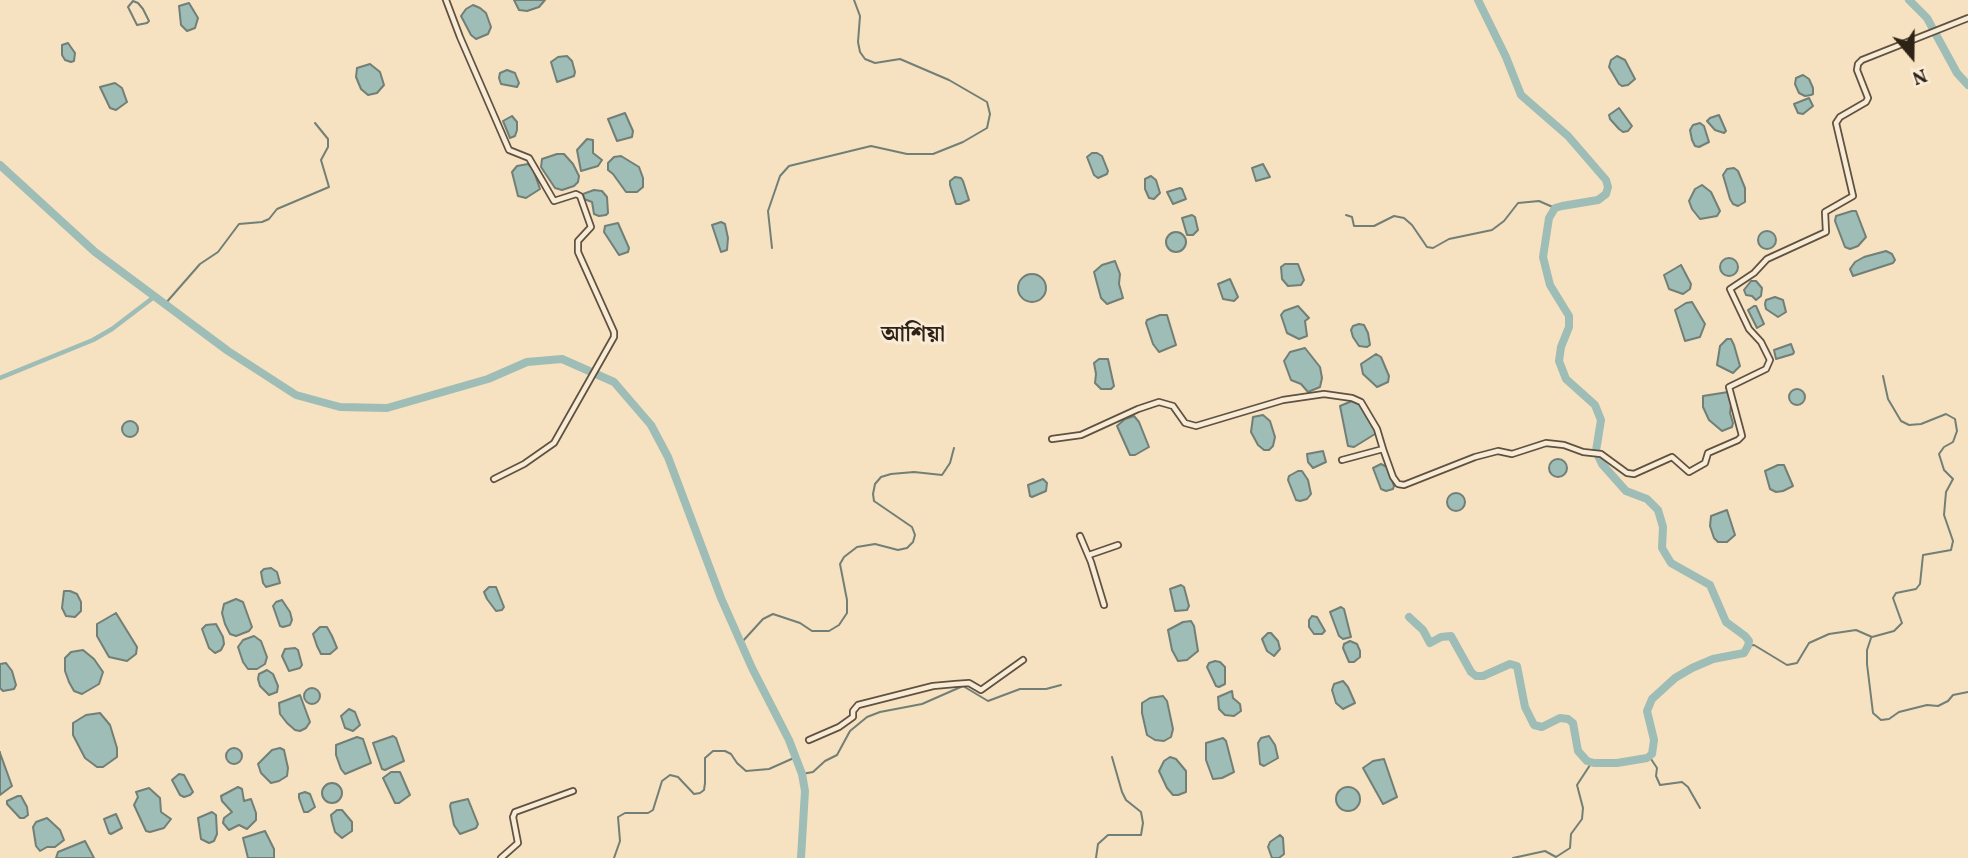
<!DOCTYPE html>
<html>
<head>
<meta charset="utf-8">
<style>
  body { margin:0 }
  #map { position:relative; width:1968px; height:858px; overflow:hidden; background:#f6e1c1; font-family:Vollkorn,serif }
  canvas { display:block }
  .north { position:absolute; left:1877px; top:21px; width:70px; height:70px; -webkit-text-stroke:5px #f9ecd7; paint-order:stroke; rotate:160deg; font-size:19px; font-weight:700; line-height:28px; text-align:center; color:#2e2116 }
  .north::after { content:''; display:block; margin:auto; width:24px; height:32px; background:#2e2116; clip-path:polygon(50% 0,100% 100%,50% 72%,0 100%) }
</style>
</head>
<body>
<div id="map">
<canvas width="1968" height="858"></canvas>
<div class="north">N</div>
</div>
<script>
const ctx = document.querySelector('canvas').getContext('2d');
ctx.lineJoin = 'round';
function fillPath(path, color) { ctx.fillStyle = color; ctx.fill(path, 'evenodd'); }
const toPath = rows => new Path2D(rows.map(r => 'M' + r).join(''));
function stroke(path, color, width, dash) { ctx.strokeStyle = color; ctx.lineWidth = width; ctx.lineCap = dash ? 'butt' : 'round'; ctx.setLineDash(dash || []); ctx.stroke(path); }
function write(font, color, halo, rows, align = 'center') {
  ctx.font = font + ' Vollkorn,"Noto Serif Bengali",serif'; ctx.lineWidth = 6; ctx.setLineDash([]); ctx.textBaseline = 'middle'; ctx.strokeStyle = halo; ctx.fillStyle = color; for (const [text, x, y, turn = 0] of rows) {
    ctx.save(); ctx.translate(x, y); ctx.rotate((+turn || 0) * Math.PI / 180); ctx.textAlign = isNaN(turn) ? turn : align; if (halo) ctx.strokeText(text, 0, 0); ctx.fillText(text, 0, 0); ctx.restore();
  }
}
const water = toPath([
  [514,0,545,0,539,7,527,11,519,10,514,0],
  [189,3,198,18,195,28,187,31,181,25,179,6,189,3],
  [473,5,480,8,486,13,491,27,488,34,476,39,471,35,461,16,466,9,473,5],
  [68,43,75,53,74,61,71,62,65,60,62,55,62,45,68,43],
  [567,56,572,61,575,72,574,76,557,82,551,62,558,57,567,56],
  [1617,56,1625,60,1635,79,1628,85,1622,86,1619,84,1609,67,1611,60,1617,56],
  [370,64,380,72,384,85,377,93,368,95,361,89,356,77,357,68,370,64],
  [507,70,515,73,519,83,517,87,501,84,499,78,500,73,507,70],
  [1803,75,1809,79,1813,88,1813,94,1811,95,1805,96,1799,93,1795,84,1796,78,1803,75],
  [115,83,122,88,127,102,116,110,110,108,100,87,115,83],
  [1809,98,1813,106,1803,114,1798,113,1794,104,1809,98],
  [1619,108,1632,126,1628,131,1623,132,1619,129,1610,119,1609,115,1619,108],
  [625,113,633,131,632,137,617,141,608,119,625,113],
  [1719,115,1726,131,1724,133,1715,130,1707,121,1710,118,1719,115],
  [512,116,517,122,517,130,515,136,510,138,503,121,512,116],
  [1700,123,1704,126,1709,142,1699,147,1695,146,1692,140,1690,130,1693,125,1700,123],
  [587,139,593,140,593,153,602,160,598,166,581,171,577,150,587,139],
  [1092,153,1097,153,1102,156,1108,171,1107,174,1098,178,1094,175,1087,157,1092,153],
  [557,154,564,154,573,164,579,176,578,182,574,186,562,190,555,188,541,167,542,159,557,154],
  [621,156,639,167,643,178,643,187,637,192,626,192,613,174,608,170,608,163,614,157,621,156],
  [528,164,533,169,540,189,526,198,518,196,512,172,517,166,528,164],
  [1263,164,1270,177,1256,181,1252,168,1263,164],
  [1734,168,1738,171,1745,188,1745,202,1738,206,1733,204,1730,199,1723,175,1727,169,1734,168],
  [1151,176,1156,180,1160,193,1154,199,1149,198,1145,189,1145,179,1151,176],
  [955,177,961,178,963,181,969,200,960,204,956,204,950,185,950,181,955,177],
  [1702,185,1711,192,1720,211,1717,216,1700,219,1692,209,1689,201,1695,189,1702,185],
  [1180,188,1182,189,1186,199,1173,204,1167,192,1180,188],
  [594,190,602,191,607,197,608,213,606,215,599,216,594,214,592,202,584,199,583,194,594,190],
  [1852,211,1856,211,1866,237,1858,246,1850,249,1845,247,1835,221,1836,216,1852,211],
  [1192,215,1195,217,1198,230,1193,235,1187,235,1182,218,1192,215],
  [721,222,725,224,728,238,727,250,721,252,712,225,721,222],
  [618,223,629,248,628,252,619,255,604,232,605,226,618,223],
  '1758 240a9 9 0 1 1 18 0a9 9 0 1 1-18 0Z',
  '1166 242a10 10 0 1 1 20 0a10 10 0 1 1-20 0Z',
  [1886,251,1892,254,1895,260,1893,263,1853,276,1850,269,1855,262,1864,257,1886,251],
  '1720 267a9 9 0 1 1 18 0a9 9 0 1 1-18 0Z',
  [1115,261,1120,274,1119,284,1123,298,1107,304,1101,298,1094,272,1102,265,1115,261],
  [1285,264,1298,264,1304,280,1301,285,1288,286,1282,279,1281,267,1285,264],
  [1681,265,1691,284,1690,289,1683,294,1669,289,1664,275,1681,265],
  '1018 288a14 14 0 1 1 28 0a14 14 0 1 1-28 0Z',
  [1230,279,1238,297,1234,301,1223,299,1218,284,1230,279],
  [1751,281,1756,281,1762,288,1761,296,1756,300,1752,296,1746,295,1744,290,1751,281],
  [1775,297,1783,300,1786,312,1778,317,1766,309,1765,304,1766,300,1775,297],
  [1692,302,1705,324,1700,337,1685,341,1675,310,1686,303,1692,302],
  [1298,306,1309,318,1305,321,1307,336,1299,339,1287,333,1281,315,1284,311,1298,306],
  [1754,306,1756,306,1764,324,1757,328,1748,310,1754,306],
  [1160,315,1167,315,1176,345,1159,352,1153,344,1146,323,1147,320,1160,315],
  [1359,324,1364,325,1368,333,1370,345,1367,347,1359,346,1353,337,1351,330,1353,326,1359,324],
  [1727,339,1731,339,1734,345,1740,366,1733,373,1717,365,1720,346,1727,339],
  [1791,344,1794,352,1793,354,1776,359,1774,350,1791,344],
  [1305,348,1320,367,1322,378,1320,387,1308,392,1301,384,1291,380,1284,361,1290,352,1305,348],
  [1376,354,1381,357,1389,376,1388,382,1377,387,1363,374,1361,364,1376,354],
  [1099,359,1108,359,1114,386,1111,389,1101,389,1095,383,1096,374,1094,363,1099,359],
  '1789 397a8 8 0 1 1 16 0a8 8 0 1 1-16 0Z',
  [1728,392,1732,399,1730,413,1733,423,1732,427,1722,431,1709,420,1703,407,1703,396,1728,392],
  [1352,401,1359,404,1375,425,1375,434,1354,447,1348,446,1340,406,1352,401],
  [1263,415,1270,421,1275,437,1273,446,1269,450,1264,450,1258,445,1251,432,1253,417,1263,415],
  [1134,416,1139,422,1149,447,1135,455,1130,455,1117,426,1125,419,1134,416],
  '122 429a8 8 0 1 1 16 0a8 8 0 1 1-16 0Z',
  [1323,451,1326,462,1313,468,1308,462,1307,454,1323,451],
  '1549 468a9 9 0 1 1 18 0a9 9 0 1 1-18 0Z',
  [1381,464,1387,467,1394,486,1393,489,1386,491,1381,489,1373,468,1381,464],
  [1778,465,1784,465,1793,486,1783,491,1776,492,1770,489,1765,471,1778,465],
  [1298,471,1302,471,1308,480,1311,494,1307,499,1300,501,1296,500,1288,480,1289,476,1298,471],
  [1043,479,1047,483,1046,491,1032,497,1030,496,1028,485,1043,479],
  '1447 502a9 9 0 1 1 18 0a9 9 0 1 1-18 0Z',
  [1727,510,1735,535,1727,542,1718,542,1714,538,1710,526,1711,516,1727,510],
  [271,568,277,572,280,583,266,587,263,583,261,572,264,569,271,568],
  [1181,585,1184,587,1189,606,1187,610,1175,611,1170,589,1181,585],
  [489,587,496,587,504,607,502,610,496,611,487,599,484,592,489,587],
  [64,591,70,591,77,594,81,602,81,611,75,617,66,616,62,608,64,591],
  [236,599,243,602,252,627,249,631,236,636,230,634,225,624,222,613,224,604,236,599],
  [282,600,290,612,292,620,290,625,283,627,280,626,273,606,276,602,282,600],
  [1341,607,1344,609,1351,637,1343,639,1339,636,1330,612,1341,607],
  [116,613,137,647,136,654,127,661,109,657,97,636,97,624,116,613],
  [1312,616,1317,617,1325,631,1322,634,1314,634,1309,627,1309,620,1312,616],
  [1191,621,1194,626,1198,651,1187,660,1178,661,1172,650,1168,630,1183,622,1191,621],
  [216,624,223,637,224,644,221,650,215,653,209,648,202,629,206,625,216,624],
  [320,627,327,627,332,636,337,648,330,654,321,654,317,646,313,634,320,627],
  [1268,633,1271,633,1278,641,1280,649,1274,656,1267,651,1262,639,1268,633],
  [254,636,261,641,267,657,265,664,257,669,248,669,243,662,238,647,243,640,254,636],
  [1350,641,1357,644,1360,651,1360,657,1354,662,1349,662,1343,648,1344,644,1350,641],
  [295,648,298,650,302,665,300,668,289,671,282,656,285,649,295,648],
  [83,650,94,659,103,672,99,684,82,694,74,691,69,682,65,671,65,658,71,652,83,650],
  [1215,661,1220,662,1225,667,1225,684,1219,687,1216,686,1207,667,1209,663,1215,661],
  [6,663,12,671,16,685,14,689,3,691,0,688,0,664,6,663],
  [267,670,273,674,278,686,277,692,269,695,260,686,258,679,259,674,267,670],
  [1343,681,1348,687,1355,703,1343,709,1336,703,1332,690,1334,684,1343,681],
  '304 696a8 8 0 1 1 16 0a8 8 0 1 1-16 0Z',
  [1232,691,1233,698,1240,704,1241,711,1234,716,1225,715,1219,709,1218,697,1232,691],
  [300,695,310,722,306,728,300,731,295,730,287,723,280,714,279,703,300,695],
  [1163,696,1167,701,1173,729,1171,737,1164,741,1155,740,1147,735,1142,713,1142,703,1150,698,1163,696],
  [349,709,355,712,360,725,353,731,345,728,341,716,349,709],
  [100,713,110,725,117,748,117,757,103,767,97,767,85,758,73,735,73,723,86,715,100,713],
  [393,736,396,738,404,761,385,770,382,769,373,743,393,736],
  [1269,736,1275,745,1278,758,1264,766,1260,764,1258,743,1261,738,1269,736],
  [357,737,363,739,371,763,345,774,341,769,336,755,336,745,357,737],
  [1223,738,1226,741,1234,772,1222,778,1213,779,1206,760,1206,743,1223,738],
  [280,748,284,750,288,768,287,776,279,781,271,783,261,773,258,764,272,750,280,748],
  '226 756a8 8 0 1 1 16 0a8 8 0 1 1-16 0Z',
  [0,753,12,786,0,795,0,752,0,753],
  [1170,757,1176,759,1186,771,1186,792,1178,795,1173,795,1167,788,1159,771,1164,761,1170,757],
  [1384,759,1397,797,1383,804,1363,768,1373,761,1384,759],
  [391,772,400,772,410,795,399,803,395,803,383,778,391,772],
  [179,774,184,775,193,792,190,795,184,797,180,795,172,780,179,774],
  '322 793a10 10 0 1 1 20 0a10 10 0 1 1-20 0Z',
  [238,787,242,789,244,801,251,799,256,813,256,820,247,829,239,825,229,830,223,823,224,818,232,812,222,801,221,796,238,787],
  '1336 799a12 12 0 1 1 24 0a12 12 0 1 1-24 0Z',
  [149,788,160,798,161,812,171,819,164,828,150,832,146,831,134,805,138,797,136,792,149,788],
  [305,792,310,794,315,807,308,812,304,812,299,798,299,794,305,792],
  [18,796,21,796,27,807,28,815,24,818,20,818,7,804,7,801,18,796],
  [468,799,478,824,476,828,460,834,454,825,450,806,451,803,468,799],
  [337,810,342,810,352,822,352,831,342,838,335,832,332,821,331,815,337,810],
  [212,812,216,815,217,834,214,841,209,843,201,839,198,818,212,812],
  [116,814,122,828,111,834,109,833,104,819,116,814],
  [47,818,60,830,64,840,55,847,47,847,40,851,36,846,33,827,36,822,47,818],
  [265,831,274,849,274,858,248,858,243,838,265,831],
  [1280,835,1283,838,1284,854,1279,858,1272,858,1268,847,1270,842,1280,835],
  [85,841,94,858,56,858,58,852,85,841]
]);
fillPath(water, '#9dbdb6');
stroke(water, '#717f76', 2);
stroke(toPath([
  [133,1,138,3,143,9,149,21,147,23,137,25,128,7,133,1],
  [1346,215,1352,217,1354,226,1374,226,1394,216,1404,218,1412,225,1427,247,1433,248,1449,239,1492,230,1504,221,1518,203,1539,201,1555,208],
  [772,248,768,211,780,176,789,166,871,146,907,154,933,154,963,142,987,128,990,114,987,102,949,80,900,59,875,63,865,59,860,52,858,42,860,16,854,0],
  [165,304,200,264,218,252,239,224,262,222,269,219,277,209,329,187,321,160,328,147,328,139,315,123],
  [1871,638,1867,650,1867,664,1873,713,1881,720,1889,719,1899,712,1927,705,1938,706,1948,701,1953,695,1968,692],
  [742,642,763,619,773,614,800,623,812,631,829,631,839,625,847,613,847,600,840,564,844,557,857,547,875,544,898,550,907,548,913,542,915,535,912,527,874,501,873,494,875,484,881,477,891,474,914,472,942,475,950,463,954,448],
  [1748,646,1754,645,1787,665,1797,663,1809,643,1829,634,1856,630,1872,637,1894,631,1902,623,1893,598,1896,593,1916,589,1920,584,1923,555,1951,550,1953,541,1944,515,1946,492,1953,479,1944,470,1939,454,1944,447,1953,442,1957,431,1955,419,1946,414,1921,424,1909,425,1901,421,1888,399,1883,376],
  [1649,756,1657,768,1656,776,1660,785,1682,782,1688,787,1700,808],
  [802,774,813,772,825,761,837,755,850,731,867,717,880,712,922,704,963,686,988,701,1020,689,1046,689,1061,685],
  [614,858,620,841,618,817,625,813,648,813,653,810,662,781,670,775,678,777,694,794,700,793,704,790,705,783,705,758,713,751,725,751,731,754,737,763,746,771,769,769,796,757],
  [1096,858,1098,844,1108,835,1141,835,1143,823,1141,812,1126,800,1122,792,1112,757],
  [1513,858,1545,851,1556,857,1570,848,1571,834,1582,819,1583,808,1577,785,1592,762]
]), '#717f76', 2);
stroke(toPath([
  [0,378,93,340,112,329,154,297]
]), '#9dbdb6', 4.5);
stroke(toPath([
  [1909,0,1927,18,1957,73,1968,85],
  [0,165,95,252,228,351,296,395,340,407,387,408,488,379,527,362,562,359,614,382,651,425,668,457,721,598,752,668,789,740,802,774,805,791,801,858],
  [1409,617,1423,630,1430,643,1441,637,1451,636,1471,672,1476,676,1483,676,1510,664,1517,666,1525,707,1534,725,1542,727,1560,718,1568,719,1573,723,1578,751,1587,761,1594,763,1617,763,1647,758,1652,754,1654,740,1647,711,1652,699,1675,678,1692,668,1713,659,1744,653,1748,646,1749,641,1745,636,1726,622,1710,585,1671,563,1662,548,1663,527,1658,510,1647,499,1626,491,1602,464,1596,451,1601,420,1595,405,1566,379,1559,361,1561,347,1569,327,1569,316,1550,285,1543,257,1549,218,1555,208,1562,206,1598,200,1606,194,1608,187,1606,180,1568,136,1521,95,1506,57,1478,0]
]), '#9dbdb6', 8);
const minor = toPath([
  [446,0,460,37,509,150,529,158,554,201,576,194,580,196,591,227,578,241,578,252,614,332,614,337,554,443,524,464,494,479],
  [1052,439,1081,435,1138,409,1159,402,1173,406,1185,423,1196,426,1283,400,1324,394,1352,398,1361,402,1377,429,1383,449],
  [1342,460,1383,449,1393,477,1398,484,1404,485,1475,457,1498,451,1512,454,1546,443,1564,445,1583,452,1601,454,1627,473,1634,474,1672,457,1689,472,1705,463,1708,453,1738,440,1742,436,1741,432,1729,387,1766,369,1770,360,1761,342,1749,329,1730,289,1754,273,1767,259,1826,232,1825,212,1853,196,1836,123,1840,117,1866,102,1868,98,1857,70,1858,64,1862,60,1968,18],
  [1080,536,1091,562,1104,605],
  [1089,555,1118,545],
  [809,740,839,727,853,717,853,711,858,705,933,686,955,684,969,683,981,690,1023,660],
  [501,858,518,843,513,817,515,812,573,791]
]);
stroke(minor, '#605141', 8);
stroke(minor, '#f9ecd7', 4.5);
write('bold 23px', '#2e2116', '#f9ecd7', [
  ["আশিয়া",913,337]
]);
</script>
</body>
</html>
